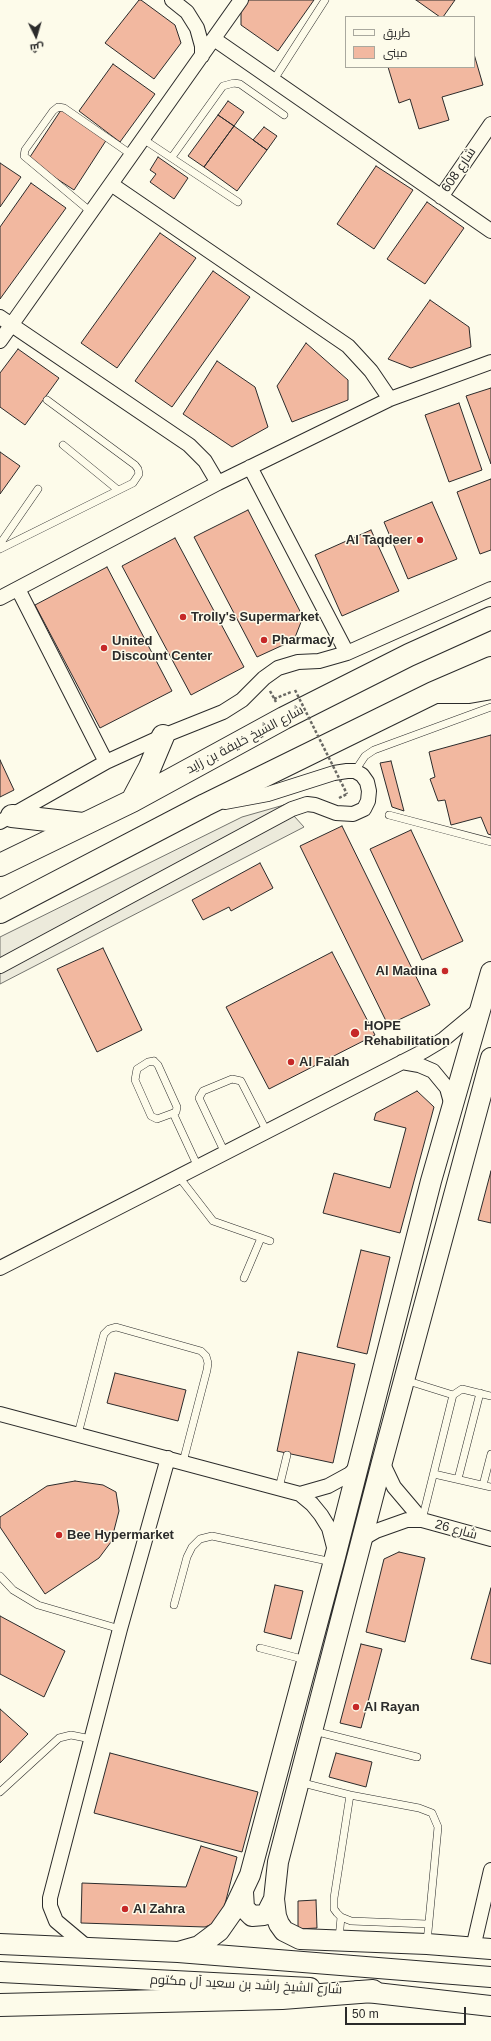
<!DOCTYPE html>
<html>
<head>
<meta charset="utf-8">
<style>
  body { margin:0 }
  #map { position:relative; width:491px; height:2041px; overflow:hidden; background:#fdfbea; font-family:Helvetica,Cairo,sans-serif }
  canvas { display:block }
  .legend { position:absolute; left:345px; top:16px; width:130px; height:52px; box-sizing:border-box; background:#fdfbea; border:1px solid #a9a89e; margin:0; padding:5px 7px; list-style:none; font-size:12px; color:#2b2b2b }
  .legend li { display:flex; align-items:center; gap:8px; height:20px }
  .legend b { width:20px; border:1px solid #a9a89e }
  .north { position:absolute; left:16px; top:16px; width:40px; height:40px; -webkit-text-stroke:3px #fdfbea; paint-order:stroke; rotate:175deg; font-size:11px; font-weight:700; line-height:16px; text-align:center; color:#2b2b2b }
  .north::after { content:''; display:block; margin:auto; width:14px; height:18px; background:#2b2b2b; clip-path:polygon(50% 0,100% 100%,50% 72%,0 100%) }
  .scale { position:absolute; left:345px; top:2007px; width:121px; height:18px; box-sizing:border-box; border:2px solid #2b2b2b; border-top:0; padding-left:5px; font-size:12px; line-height:14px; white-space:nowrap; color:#2b2b2b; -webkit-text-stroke:3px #fdfbea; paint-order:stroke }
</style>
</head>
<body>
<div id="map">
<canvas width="491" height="2041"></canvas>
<ul class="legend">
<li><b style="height:5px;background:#fdfbea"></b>طريق</li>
<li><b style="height:11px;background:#f2b8a0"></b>مبنى</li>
</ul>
<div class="north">ش</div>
<div class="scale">50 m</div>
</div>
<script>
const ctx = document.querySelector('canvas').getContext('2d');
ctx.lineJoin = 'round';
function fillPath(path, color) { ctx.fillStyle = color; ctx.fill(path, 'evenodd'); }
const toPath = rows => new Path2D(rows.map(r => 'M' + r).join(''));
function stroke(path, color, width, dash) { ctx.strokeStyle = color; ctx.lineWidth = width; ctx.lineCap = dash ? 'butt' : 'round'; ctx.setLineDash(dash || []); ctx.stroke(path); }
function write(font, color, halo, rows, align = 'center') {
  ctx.font = font + ' Helvetica,Cairo,sans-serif'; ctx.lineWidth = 3; ctx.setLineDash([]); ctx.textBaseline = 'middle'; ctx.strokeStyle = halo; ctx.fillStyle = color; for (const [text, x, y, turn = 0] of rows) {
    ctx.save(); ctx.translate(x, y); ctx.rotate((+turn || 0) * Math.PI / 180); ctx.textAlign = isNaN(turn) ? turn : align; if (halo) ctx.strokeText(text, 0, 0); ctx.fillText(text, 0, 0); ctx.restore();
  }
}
const parking = toPath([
  [284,805,304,827,0,984,0,937,242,817,284,805]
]);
fillPath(parking, '#eceadb');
stroke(parking, '#74746e', 1);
const building = toPath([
  [139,0,141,0,175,25,181,43,154,79,105,43,139,0],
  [248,0,314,0,278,51,241,25,241,10,248,0],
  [416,0,455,0,443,17,440,17,416,0],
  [474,54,483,85,442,97,449,120,419,129,410,99,399,103,388,67,474,67,474,54],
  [113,64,155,94,120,142,79,111,113,64],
  [228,101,244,112,234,126,218,115,228,101],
  [61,110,107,139,74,190,28,160,61,110],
  [218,115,234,126,204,167,188,156,218,115],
  [234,126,267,150,237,191,204,167,234,126],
  [264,127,277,136,267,150,253,140,264,127],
  [158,157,188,178,174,199,150,182,156,174,150,170,158,157],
  [0,163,21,177,0,207,0,163],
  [376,166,413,190,374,249,337,224,376,166],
  [31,183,66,208,0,299,0,227,31,183],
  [427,202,464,228,425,284,387,259,427,202],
  [160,233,196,258,117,368,81,343,160,233],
  [213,271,250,297,172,407,135,381,213,271],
  [430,300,469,327,471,347,411,368,388,359,430,300],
  [306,343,348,380,348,400,292,422,277,386,306,343],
  [18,349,59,378,25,425,0,407,0,373,18,349],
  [217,361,255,387,268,427,232,447,183,414,217,361],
  [491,388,491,464,466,396,491,388],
  [459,403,482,470,449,482,425,415,459,403],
  [0,452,20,466,0,494,0,452],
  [491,479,491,550,480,554,457,492,491,479],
  [432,502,457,559,408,579,384,522,432,502],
  [248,510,303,617,294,640,257,657,194,537,248,510],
  [371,530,399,591,342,616,315,555,371,530],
  [175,538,244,667,191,695,122,566,175,538],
  [107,567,172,691,100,728,35,605,107,567],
  [491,735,491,835,488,834,481,817,451,825,445,800,438,801,430,779,435,777,429,752,491,735],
  [0,760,14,790,0,797,0,760],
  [391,761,404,811,392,807,380,763,391,761],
  [342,826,430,1005,388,1025,300,846,342,826],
  [411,830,463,941,422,960,370,849,411,830],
  [260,863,273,888,231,911,229,907,203,920,192,900,260,863],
  [103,948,142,1030,97,1052,57,969,103,948],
  [332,952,375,1035,269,1089,226,1007,332,952],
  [417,1091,434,1107,400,1233,323,1213,334,1173,390,1188,406,1128,374,1120,376,1113,417,1091],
  [491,1171,491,1223,478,1220,491,1171],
  [361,1250,390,1257,367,1354,337,1347,361,1250],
  [298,1352,355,1364,333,1463,277,1451,298,1352],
  [115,1373,186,1390,178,1421,107,1403,115,1373],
  [75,1481,103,1485,116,1492,119,1511,111,1542,99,1558,45,1594,0,1527,0,1517,47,1486,75,1481],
  [399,1552,425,1558,405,1642,366,1632,384,1559,399,1552],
  [275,1585,303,1591,291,1639,264,1632,275,1585],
  [491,1588,491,1664,471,1659,491,1588],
  [0,1616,65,1651,44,1697,0,1674,0,1616],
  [361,1644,382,1649,361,1728,340,1723,361,1644],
  [0,1709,28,1734,0,1763,0,1709],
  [110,1753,258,1792,242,1852,94,1813,110,1753],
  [336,1753,372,1762,366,1787,329,1777,336,1753],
  [201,1846,237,1857,223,1912,212,1924,205,1927,81,1923,82,1883,186,1887,201,1846],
  [316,1900,317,1928,298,1929,298,1901,316,1900]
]);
fillPath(building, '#f2b8a0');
stroke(building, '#2b2b2b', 1);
const lane = toPath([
  [273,81,325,0],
  [143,139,238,202],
  [172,157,223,86,234,83,240,84,284,115],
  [91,212,24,156,25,150,53,111,58,107,64,108,132,155],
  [63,445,118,490],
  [0,544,38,489],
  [0,549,133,483,139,474,138,469,135,465,47,400],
  [355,771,365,756,374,750,491,707],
  [389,815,491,842],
  [154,1061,158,1065,177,1107,176,1112,157,1119,151,1116,135,1080,137,1069,148,1062,154,1061],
  [173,1113,198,1167],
  [225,1153,199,1098,203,1091,232,1079,241,1081,267,1132],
  [179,1177,213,1221,270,1241],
  [244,1278,261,1238],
  [405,1380,453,1395],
  [78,1434,104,1334,109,1329,116,1327,123,1329,201,1351,206,1356,208,1363,207,1370,183,1462],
  [434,1474,491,1487],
  [458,1479,480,1393],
  [483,1485,491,1454],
  [279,1488,287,1455],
  [422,1520,453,1395,462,1389,491,1396],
  [0,1576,13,1590,38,1605,120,1629],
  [174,1605,187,1557,192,1547,200,1539,212,1536,332,1562],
  [260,1648,306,1660],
  [314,1731,417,1757],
  [299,1782,350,1795,419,1808,432,1813,438,1827,427,1942],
  [0,1792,59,1738,71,1735,91,1739],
  [350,1795,334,1898,334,1909,337,1913,341,1917,351,1921,427,1924],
  [339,1939,341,1917]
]);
const street = toPath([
  [172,0,187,12,197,28,202,46,202,56],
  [214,39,491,231],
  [111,184,348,346,371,371,390,399],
  [441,197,491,124],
  [0,317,189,445,205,461,218,483],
  [0,341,241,0],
  [250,467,347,653],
  [18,589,106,762],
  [0,598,218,483,390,399,491,362],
  [0,822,106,762,163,736,223,712,242,700,264,678,278,668,298,662,319,661,347,653,491,589],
  [0,966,292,809,307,804,315,805,336,813,353,814,364,809,368,801,369,791,367,782,362,775,355,771,347,771,334,773,268,794,225,802],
  [402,1062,419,1065,433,1071,447,1088,452,1106],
  [0,1268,424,1051,444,1039,480,1009],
  [0,1414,300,1494,312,1504,321,1515,329,1528,335,1551],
  [382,1462,394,1487,422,1520],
  [300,1494,328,1486,350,1474,359,1465],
  [362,1539,376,1531,407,1520,422,1520,491,1539],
  [87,1947,56,1921,50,1906,50,1898,120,1629,168,1458],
  [473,1948,491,1870]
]);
const secondary = toPath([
  [433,693,469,693,491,689],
  [491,1058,382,1462,278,1862,274,1899,276,1916,279,1924,284,1931,300,1939,427,1944,491,1949],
  [243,1892,244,1908,252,1916,264,1915,268,1911,274,1899],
  [0,1944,178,1952,491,1977],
  [178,1952,199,1946,219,1931,233,1911,250,1875,335,1557,431,1181,491,972],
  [0,1972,310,1988],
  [358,1991,491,2006]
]);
const primary = toPath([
  [132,801,150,767,163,736],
  [12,816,83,824],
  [0,865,132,801,284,718,409,655,491,618],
  [0,912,205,805,433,693,491,668]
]);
const highway = toPath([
  [0,2005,282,1998,373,1991]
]);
stroke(lane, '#2b2b2b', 8);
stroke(street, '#2b2b2b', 16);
stroke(secondary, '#2b2b2b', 22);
stroke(primary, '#2b2b2b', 24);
stroke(highway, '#2b2b2b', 24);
stroke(toPath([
  [270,691,276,702],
  [274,699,291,692],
  [339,798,347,794]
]), '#6a6964', 2.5, [3, 2]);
stroke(lane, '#fdfbea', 7);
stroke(street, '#fdfbea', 14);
stroke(secondary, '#fdfbea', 20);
stroke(primary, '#fdfbea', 22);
stroke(highway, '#fdfbea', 22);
stroke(toPath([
  [295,690,347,794]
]), '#6a6964', 2.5, [3, 2]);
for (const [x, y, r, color] of [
  [420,540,4,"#c62828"],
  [183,617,4,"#c62828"],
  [264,640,4,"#c62828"],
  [104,648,4,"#c62828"],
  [445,971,4,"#c62828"],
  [355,1033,5,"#c62828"],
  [291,1062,4,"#c62828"],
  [59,1535,4,"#c62828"],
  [356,1707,4,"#c62828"],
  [125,1909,4,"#c62828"]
]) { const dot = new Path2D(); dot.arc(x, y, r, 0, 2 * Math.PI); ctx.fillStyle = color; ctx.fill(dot); stroke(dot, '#fdfbea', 1.5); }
write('13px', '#2b2b2b', '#fdfbea', [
  ["شارع 608",459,170,-56],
  ["شارع الشيخ خليفة بن زايد",245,740,-28],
  ["شارع 26",456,1530,15],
  ["شارع الشيخ راشد بن سعيد آل مكتوم",246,1985,3]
]);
write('bold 13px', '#2b2b2b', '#fdfbea', [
  ["Al Taqdeer",412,540,"right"],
  ["Trolly's Supermarket",191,617],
  ["Pharmacy",272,640],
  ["United",112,641],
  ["Discount Center",112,656],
  ["Al Madina",437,971,"right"],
  ["HOPE",364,1026],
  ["Rehabilitation",364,1041],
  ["Al Falah",299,1062],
  ["Bee Hypermarket",67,1535],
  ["Al Rayan",364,1707],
  ["Al Zahra",133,1909]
], 'left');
</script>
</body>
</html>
